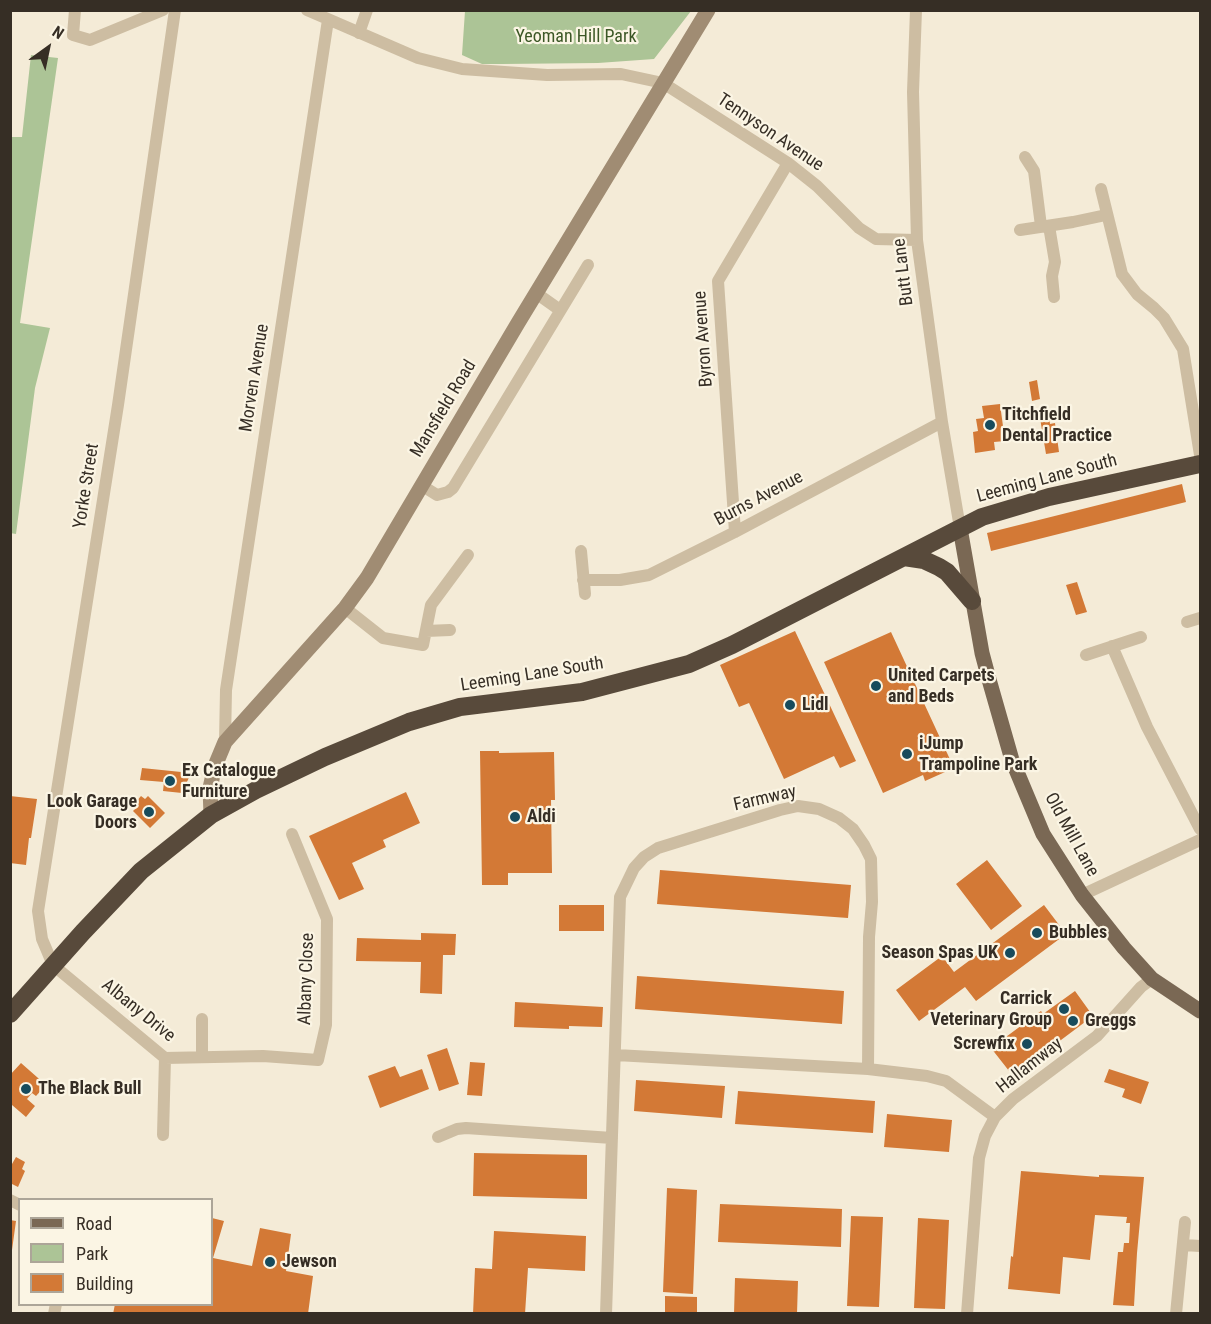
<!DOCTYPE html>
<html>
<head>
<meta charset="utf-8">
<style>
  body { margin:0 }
  #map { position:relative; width:1211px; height:1324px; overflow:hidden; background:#f4ebd7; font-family:"Roboto Condensed",sans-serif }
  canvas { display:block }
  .frame { position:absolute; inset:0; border:12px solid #362e25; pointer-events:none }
  .legend { position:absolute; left:18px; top:1198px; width:195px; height:108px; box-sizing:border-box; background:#fbf5e4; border:2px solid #aca598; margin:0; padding:8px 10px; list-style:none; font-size:18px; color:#362e25 }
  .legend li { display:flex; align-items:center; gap:12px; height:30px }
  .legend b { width:30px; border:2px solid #aca598 }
  .north { position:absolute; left:18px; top:18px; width:60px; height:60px; -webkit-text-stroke:4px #fbf5e4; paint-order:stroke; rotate:33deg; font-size:16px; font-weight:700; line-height:24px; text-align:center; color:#362e25 }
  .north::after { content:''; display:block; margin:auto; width:21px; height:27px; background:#362e25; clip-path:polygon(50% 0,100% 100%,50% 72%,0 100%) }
</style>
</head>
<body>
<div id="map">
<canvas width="1211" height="1324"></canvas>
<div class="frame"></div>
<ul class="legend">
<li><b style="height:8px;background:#7a6854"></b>Road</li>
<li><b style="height:16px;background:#acc496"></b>Park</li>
<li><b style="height:16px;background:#d37936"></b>Building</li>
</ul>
<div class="north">N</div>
</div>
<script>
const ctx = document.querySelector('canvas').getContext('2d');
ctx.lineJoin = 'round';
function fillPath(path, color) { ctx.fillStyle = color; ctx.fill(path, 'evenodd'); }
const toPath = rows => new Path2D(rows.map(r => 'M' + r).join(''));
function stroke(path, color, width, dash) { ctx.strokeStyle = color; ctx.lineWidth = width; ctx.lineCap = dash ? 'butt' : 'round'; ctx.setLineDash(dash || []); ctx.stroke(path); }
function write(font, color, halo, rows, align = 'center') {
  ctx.font = font + ' "Roboto Condensed",sans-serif'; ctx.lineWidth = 4.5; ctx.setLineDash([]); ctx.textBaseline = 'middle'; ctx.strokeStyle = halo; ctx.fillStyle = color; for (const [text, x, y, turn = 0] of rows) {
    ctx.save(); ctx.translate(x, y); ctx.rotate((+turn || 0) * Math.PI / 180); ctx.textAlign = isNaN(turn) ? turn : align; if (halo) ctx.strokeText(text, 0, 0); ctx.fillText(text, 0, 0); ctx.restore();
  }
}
fillPath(toPath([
  [465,11,465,10,691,11,654,59,598,63,502,64,482,64,462,55],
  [31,55,58,58,20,323,50,328,35,388,16,534,10,533,10,137,22,137]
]), '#acc496');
fillPath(toPath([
  [1037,380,1040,399,1032,401,1029,382],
  [1000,404,1005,441,994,442,995,450,975,453,973,432,978,431,976,419,984,418,982,406],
  [1048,410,1050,424,1055,423,1059,452,1046,454,1039,412],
  [1182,484,1186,502,991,551,987,533],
  [1077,582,1087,612,1076,615,1066,585],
  [795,631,856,761,840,768,834,756,784,779,749,703,739,707,720,665],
  [891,632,954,768,925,781,923,775,883,793,824,662],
  [480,751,499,751,499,753,554,752,555,800,551,800,552,873,508,873,508,885,482,885],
  [142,768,191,773,182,793,163,791,164,782,140,780],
  [406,792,420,823,383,840,386,847,352,863,364,889,339,900,309,836],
  [10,796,37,799,31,838,29,838,26,865,10,863],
  [141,796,145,799,148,796,165,813,150,828,133,811,137,807,134,804],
  [987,860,1022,906,991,930,956,884],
  [660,870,851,885,848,918,657,904],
  [559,905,604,905,604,931,559,931],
  [1044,905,1066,934,976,1001,965,987,919,1021,896,990,942,956,954,972],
  [421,933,456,934,455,955,443,955,442,994,420,993,421,962,356,961,357,938,421,940],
  [637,976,844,991,842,1024,635,1009],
  [1075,991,1093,1016,1013,1076,991,1048,1041,1011,1043,1014],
  [515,1002,603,1007,602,1027,569,1026,569,1029,514,1027],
  [447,1048,459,1084,439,1091,427,1055],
  [470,1062,485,1063,482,1096,467,1095],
  [21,1063,46,1085,36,1096,32,1093,27,1099,35,1106,26,1117,12,1105,10,1107,10,1075],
  [395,1066,400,1077,422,1069,429,1089,380,1108,368,1076],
  [1109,1069,1149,1082,1141,1104,1122,1097,1125,1089,1104,1082],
  [636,1080,725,1086,722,1118,634,1111],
  [738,1091,875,1101,873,1133,735,1124],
  [887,1114,952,1120,949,1152,884,1147],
  [474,1153,587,1155,587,1199,473,1196],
  [16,1157,25,1162,22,1169,25,1171,18,1187,10,1183,10,1163,12,1164],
  [1021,1171,1099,1177,1099,1175,1144,1177,1137,1253,1134,1306,1113,1305,1118,1252,1123,1252,1124,1243,1129,1243,1130,1223,1126,1223,1127,1217,1095,1215,1090,1260,1063,1257,1060,1294,1008,1289,1011,1256,1013,1257],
  [667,1188,697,1190,693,1294,663,1292],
  [720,1204,842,1209,841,1247,718,1242],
  [851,1216,883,1217,879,1307,847,1306],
  [212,1218,224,1221,213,1258,252,1266,260,1228,291,1234,286,1271,313,1276,308,1314,113,1314,115,1304,212,1304],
  [918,1218,949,1220,945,1309,914,1308],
  [10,1220,16,1221,12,1250,10,1250],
  [494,1231,586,1236,585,1271,528,1268,525,1314,473,1314,475,1268,492,1269],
  [735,1278,798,1281,797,1314,734,1314],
  [665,1296,697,1297,697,1314,665,1314]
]), '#d37936');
stroke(toPath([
  [75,10,73,35,90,40,163,10],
  [175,10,118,405,38,911,42,939,53,965,165,1058,263,1056,318,1060,326,1025,327,919,292,834],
  [307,10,418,58,462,69,547,75,621,74,663,83,788,163,817,186,859,228,876,239,917,240],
  [916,10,913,92,917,240,942,422,960,528],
  [359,33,367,10],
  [1025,157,1034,171,1041,226],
  [1101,189,1122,274,1137,294,1154,308,1164,318,1183,349,1200,455],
  [1049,226,1055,262,1052,276,1054,297],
  [1020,230,1073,222,1106,215],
  [536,293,560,310],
  [421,485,437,495,448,492,453,488,588,265],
  [735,532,718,281,788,163],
  [581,551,585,594],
  [583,580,620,580,649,575,735,532,942,422],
  [345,608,383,638,423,645,431,605,468,555],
  [1187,622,1200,618],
  [426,631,450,630],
  [1112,646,1147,727,1200,829],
  [1086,655,1141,637],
  [225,742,226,690,328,20],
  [1082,895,1200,840],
  [616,1055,868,1069],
  [202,1056,202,1019],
  [163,1135,165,1058],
  [438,1137,457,1129,466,1128,612,1138],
  [10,1200,20,1205],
  [1184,1245,1200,1246],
  [54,1314,56,1304],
  [606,1314,620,897,634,868,644,857,658,848,780,810,798,806,819,809,839,818,853,829,864,845,871,859,872,902,869,937,868,1069,927,1076,946,1081,995,1117],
  [967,1314,979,1158,985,1136,995,1117,1013,1099,1097,1036,1141,987,1152,979],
  [1176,1314,1185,1222]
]), '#cdbda2', 12);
stroke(toPath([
  [211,815,210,788,215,766,225,742,345,608,367,578,518,323,708,10]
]), '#a08c73', 15);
stroke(toPath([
  [960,528,982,653,990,683,1012,760,1043,834,1082,895,1124,948,1152,979,1200,1011]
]), '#7a6854', 15);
stroke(toPath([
  [904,557,924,560,939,567,947,572,972,601],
  [10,1014,83,932,141,871,211,815,256,790,325,757,409,722,460,707,582,692,689,664,732,645,982,517,1049,497,1200,464]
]), '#584a3b', 18);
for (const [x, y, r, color] of [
  [990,425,6,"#174b5c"],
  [876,686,6,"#174b5c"],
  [790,705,6,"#174b5c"],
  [907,754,6,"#174b5c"],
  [170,781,6,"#174b5c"],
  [149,812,6,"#174b5c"],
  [515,817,6,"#174b5c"],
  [1037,933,6,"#174b5c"],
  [1010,953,6,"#174b5c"],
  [1064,1009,6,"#174b5c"],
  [1073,1021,6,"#174b5c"],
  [1027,1044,6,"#174b5c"],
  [26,1089,6,"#174b5c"],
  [270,1262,6,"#174b5c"]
]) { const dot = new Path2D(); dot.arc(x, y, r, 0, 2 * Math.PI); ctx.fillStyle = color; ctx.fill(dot); stroke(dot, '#fbf5e4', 2); }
write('18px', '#3c5726', '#fbf5e4', [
  ["Yeoman Hill Park",576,37]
]);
write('18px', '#362e25', '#fbf5e4', [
  ["Tennyson Avenue",770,133,34],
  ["Butt Lane",904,272,-97],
  ["Byron Avenue",704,339,-94],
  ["Morven Avenue",255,378,-81],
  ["Mansfield Road",444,409,-59],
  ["Leeming Lane South",1047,479,-15],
  ["Yorke Street",87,486,-81],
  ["Burns Avenue",759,499,-28],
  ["Leeming Lane South",532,675,-9],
  ["Farmway",765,799,-13],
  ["Old Mill Lane",1071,835,61],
  ["Albany Close",307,979,-88],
  ["Albany Drive",138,1011,39],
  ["Hallamway",1030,1066,-38]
]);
write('bold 18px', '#362e25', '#fbf5e4', [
  ["Titchfield",1002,415],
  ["Dental Practice",1002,436],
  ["United Carpets",888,676],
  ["and Beds",888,697],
  ["Lidl",802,705],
  ["iJump",919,744],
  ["Trampoline Park",919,765],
  ["Ex Catalogue",182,771],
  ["Furniture",182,792],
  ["Look Garage",137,802,"right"],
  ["Doors",137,823,"right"],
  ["Aldi",527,817],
  ["Bubbles",1049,933],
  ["Season Spas UK",998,953,"right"],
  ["Carrick",1052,999,"right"],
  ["Veterinary Group",1052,1020,"right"],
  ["Greggs",1085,1021],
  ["Screwfix",1015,1044,"right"],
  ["The Black Bull",38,1089],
  ["Jewson",282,1262]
], 'left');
</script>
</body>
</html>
